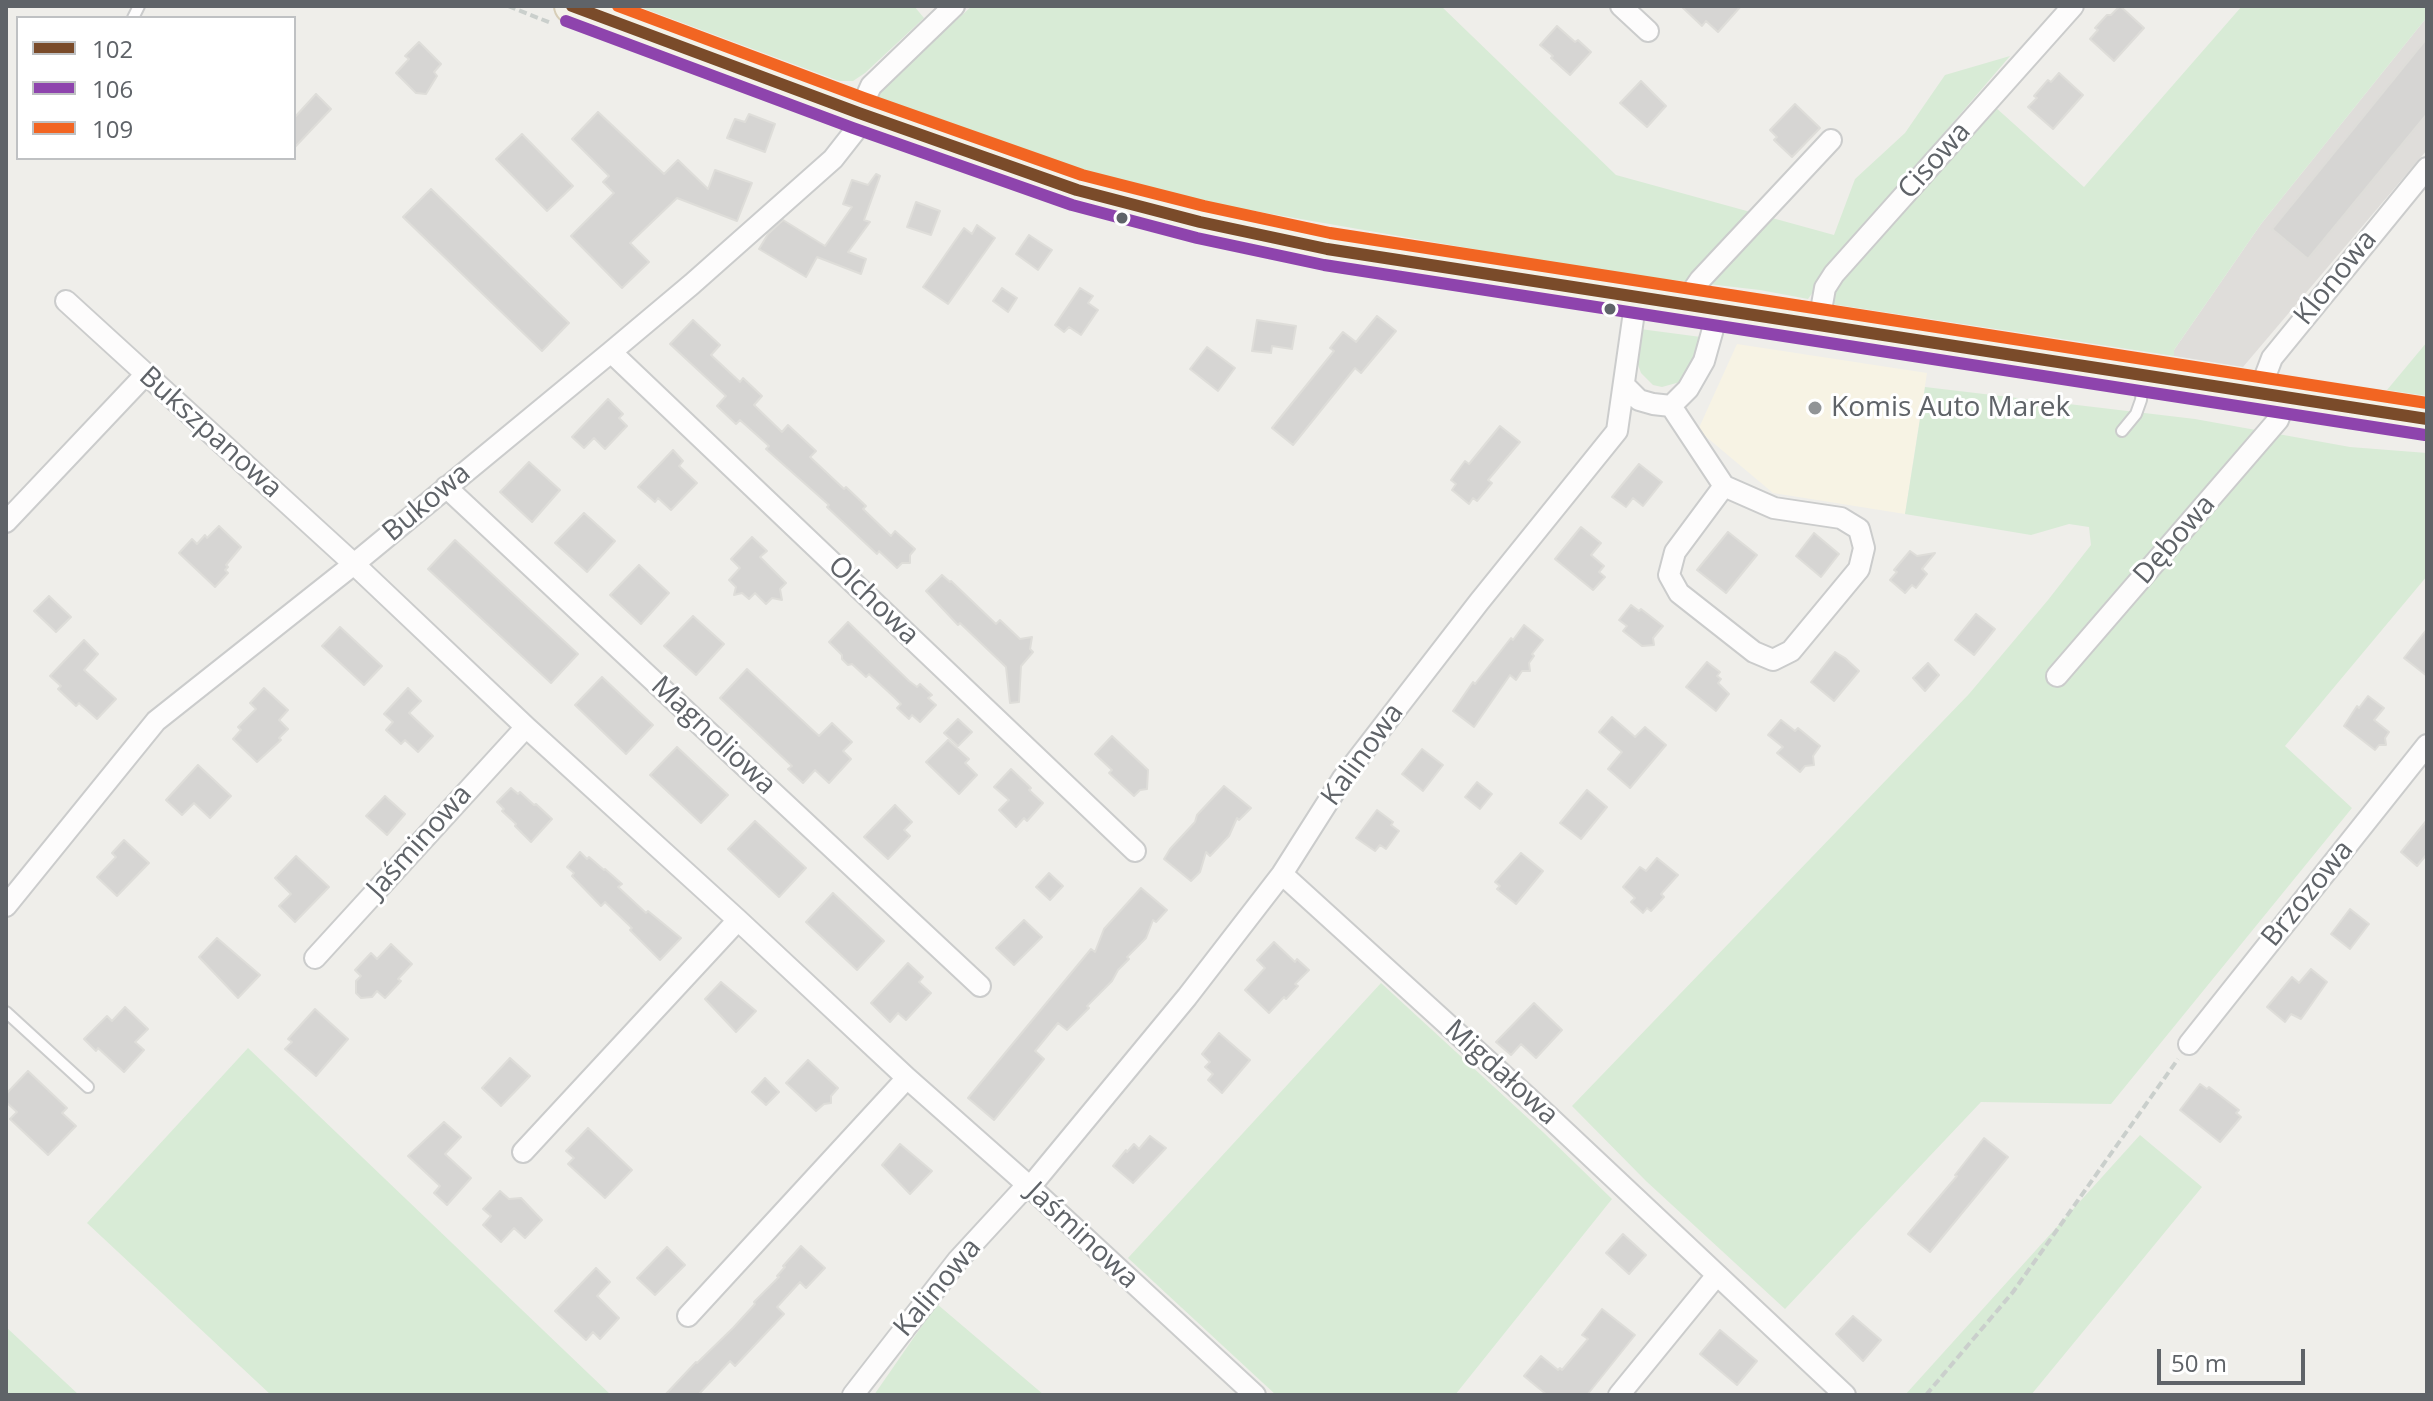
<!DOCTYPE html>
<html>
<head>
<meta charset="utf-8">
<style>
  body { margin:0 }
  #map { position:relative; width:2433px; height:1401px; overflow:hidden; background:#efeeea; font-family:"Open Sans",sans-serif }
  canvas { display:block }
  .frame { position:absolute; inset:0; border:8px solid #5f6368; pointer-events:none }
  .legend { position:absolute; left:16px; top:16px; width:280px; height:144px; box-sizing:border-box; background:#fff; border:2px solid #bfc1c3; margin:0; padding:10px 14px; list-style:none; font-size:24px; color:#5f6368 }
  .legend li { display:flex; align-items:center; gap:16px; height:40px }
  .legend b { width:40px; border:2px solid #bfc1c3 }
  .scale { position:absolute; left:2157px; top:1349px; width:148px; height:36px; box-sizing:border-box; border:4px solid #5f6368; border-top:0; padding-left:10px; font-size:24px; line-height:28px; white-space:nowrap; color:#5f6368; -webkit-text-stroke:6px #fff; paint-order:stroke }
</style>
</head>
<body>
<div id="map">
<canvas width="2433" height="1401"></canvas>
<div class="frame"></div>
<ul class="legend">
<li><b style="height:10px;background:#7a4b2a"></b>102</li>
<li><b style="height:10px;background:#8e44ad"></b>106</li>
<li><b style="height:10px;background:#f26522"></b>109</li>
</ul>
<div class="scale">50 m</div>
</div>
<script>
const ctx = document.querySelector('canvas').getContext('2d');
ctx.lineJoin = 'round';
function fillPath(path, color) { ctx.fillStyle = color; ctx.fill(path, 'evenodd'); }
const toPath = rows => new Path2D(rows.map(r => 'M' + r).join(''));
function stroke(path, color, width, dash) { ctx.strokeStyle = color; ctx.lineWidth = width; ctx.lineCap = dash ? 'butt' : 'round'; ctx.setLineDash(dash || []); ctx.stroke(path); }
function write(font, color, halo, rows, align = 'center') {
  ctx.font = font + ' "Open Sans",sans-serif'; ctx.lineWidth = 6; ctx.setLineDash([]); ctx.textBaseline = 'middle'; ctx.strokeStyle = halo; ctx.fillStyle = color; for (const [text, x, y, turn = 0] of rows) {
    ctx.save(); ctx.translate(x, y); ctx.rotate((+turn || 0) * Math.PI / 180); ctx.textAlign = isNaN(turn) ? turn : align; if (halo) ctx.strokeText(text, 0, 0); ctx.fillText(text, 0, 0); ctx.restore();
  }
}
fillPath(toPath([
  [1737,344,1927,373,1905,514,1773,493,1698,430]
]), '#f7f3e4');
fillPath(toPath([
  [2427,17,2427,150,2243,367,2174,356,2174,350,2261,224]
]), '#dfddda');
fillPath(toPath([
  [637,6,914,6,924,18,865,73,853,81,839,81],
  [972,6,1441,6,1616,175,1834,235,1855,179,1905,133,1945,75,2010,56,1837,258,1808,299,1760,290,1612,273,1139,191,887,110,878,100,877,91],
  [2242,6,2427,6,2427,17,2261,224,2174,350,2174,356,1831,304,1833,292,1845,272,1994,106,2084,187],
  [1640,329,1701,337,1692,363,1680,382,1662,387,1653,385,1641,373,1637,362],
  [2427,342,2427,396,2387,390],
  [1925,387,2195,419,2350,447,2427,453,2427,576,2285,746,2352,808,2111,1104,1981,1102,1785,1309,1646,1181,1572,1106,1969,694,2048,600,2091,545,2089,527,2069,524,2031,535,1905,514],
  [1381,983,1543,1132,1612,1199,1455,1395,1276,1395,1128,1258],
  [248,1048,611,1395,271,1395,87,1223],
  [2140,1135,2202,1187,2031,1395,1905,1395],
  [937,1304,1044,1395,874,1395],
  [6,1327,79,1395,6,1395]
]), '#d8ebd6');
const building = toPath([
  [1681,6,1741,6,1718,32,1706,21,1702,26,1681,6],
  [2120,6,2144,28,2114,61,2090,39,2098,30,2095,28,2107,15,2111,15,2120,6],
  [1557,26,1575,42,1578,40,1591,52,1570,75,1551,58,1553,56,1540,45,1557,26],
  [2427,38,2427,114,2308,259,2272,229,2427,38],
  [419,42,441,64,434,72,437,76,426,94,416,93,396,73,409,59,405,56,419,42],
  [2059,73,2083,95,2053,129,2028,107,2037,98,2034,96,2048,80,2051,82,2059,73],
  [1641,81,1666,106,1647,127,1620,103,1641,81],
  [316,94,331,109,294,148,294,118,316,94],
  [1795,104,1820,128,1792,157,1774,140,1777,137,1770,130,1795,104],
  [598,112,664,174,678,160,708,189,715,170,752,183,737,221,677,198,630,243,649,262,622,288,571,236,614,193,603,182,609,176,572,139,598,112],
  [749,114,775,124,765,152,727,138,735,119,745,122,749,114],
  [522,134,573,186,547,211,496,159,522,134],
  [876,174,880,176,864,220,870,222,848,252,866,259,861,274,817,257,806,277,759,249,768,234,783,220,825,246,852,207,843,204,852,180,868,185,876,174],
  [431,189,569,323,542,351,403,217,431,189],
  [916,202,940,211,931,235,907,227,916,202],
  [977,225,995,238,948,304,923,287,964,228,972,234,977,225],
  [1029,235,1052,250,1038,270,1016,254,1029,235],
  [1002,288,1017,298,1008,312,993,301,1002,288],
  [1080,288,1093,296,1088,303,1098,310,1081,335,1069,327,1064,332,1055,325,1080,288],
  [1377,316,1396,331,1361,373,1355,368,1293,445,1272,428,1334,351,1330,348,1343,332,1356,342,1377,316],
  [693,320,720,345,711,355,740,382,743,378,762,396,754,405,782,432,788,425,816,451,810,457,844,489,846,487,866,506,863,509,891,536,895,531,915,549,910,555,910,563,902,563,897,568,879,551,877,554,827,507,829,505,766,449,769,446,740,420,736,424,717,406,726,396,670,344,693,320],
  [1257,320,1296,326,1292,349,1272,346,1271,353,1252,351,1257,320],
  [1207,347,1235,368,1218,391,1190,369,1207,347],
  [608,399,623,414,619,418,627,426,605,449,594,438,584,448,572,437,608,399],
  [1500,426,1520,442,1488,480,1492,483,1477,501,1473,498,1469,504,1452,490,1456,484,1451,480,1465,461,1469,464,1500,426],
  [673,450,683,461,679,466,697,483,671,510,658,498,655,502,638,487,673,450],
  [529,462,560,490,532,522,500,492,529,462],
  [1639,464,1662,482,1643,506,1633,498,1626,507,1612,497,1639,464],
  [584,513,615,541,587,572,555,543,584,513],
  [219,526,241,547,226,565,228,567,225,570,228,573,215,587,179,553,192,539,197,544,205,535,207,538,219,526],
  [1581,527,1601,543,1591,555,1604,566,1599,572,1605,577,1593,590,1555,559,1581,527],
  [1728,532,1757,555,1726,593,1697,570,1728,532],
  [1814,533,1839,554,1821,577,1796,556,1814,533],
  [752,537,767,551,760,557,786,583,780,589,782,600,772,598,766,604,755,593,749,599,742,593,734,595,736,587,729,580,740,568,731,559,752,537],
  [455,540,578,654,551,683,428,569,455,540],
  [1910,551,1917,556,1935,553,1922,569,1927,574,1916,588,1912,585,1905,593,1890,580,1897,572,1894,570,1910,551],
  [639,565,669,593,641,624,610,595,639,565],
  [942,575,950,582,951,581,996,624,1000,620,1020,639,1032,637,1030,649,1033,652,1021,666,1019,702,1010,703,1006,667,960,623,958,625,926,591,942,575],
  [49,596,71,617,56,632,34,611,49,596],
  [1631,605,1639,611,1641,609,1663,626,1653,638,1654,645,1642,646,1623,631,1627,626,1619,620,1631,605],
  [1976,614,1995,629,1974,655,1955,640,1976,614],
  [693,616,724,644,696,675,664,646,693,616],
  [848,622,909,681,917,687,920,684,932,695,928,698,936,705,920,722,912,715,909,719,897,708,901,704,894,697,869,674,866,677,852,664,848,665,842,659,842,655,829,642,848,622],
  [1524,625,1543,640,1532,654,1534,656,1529,663,1530,671,1522,671,1516,680,1510,675,1474,727,1453,711,1473,682,1475,684,1511,638,1513,640,1524,625],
  [340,627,382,666,364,685,322,646,340,627],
  [2427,629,2427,676,2404,658,2427,629],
  [84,640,98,654,84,670,116,699,97,719,79,703,76,706,58,689,61,686,50,676,84,640],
  [1835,652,1845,658,1859,671,1834,701,1811,682,1835,652],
  [1707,662,1720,672,1717,676,1721,679,1718,683,1729,694,1716,711,1686,687,1707,662],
  [1928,663,1939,675,1925,691,1913,678,1928,663],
  [747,669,819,736,832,723,852,742,843,751,851,759,829,783,815,770,803,783,788,769,792,766,720,698,747,669],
  [602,677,653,725,626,754,575,705,602,677],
  [264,688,288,710,279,720,288,729,279,738,281,740,257,762,233,739,241,730,238,727,256,709,250,703,264,688],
  [408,688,421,701,409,713,433,736,418,752,405,740,401,744,386,730,393,722,384,714,408,688],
  [2368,696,2384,708,2374,720,2389,732,2385,738,2386,745,2379,745,2375,750,2344,726,2357,706,2359,708,2368,696],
  [1612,717,1635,737,1645,727,1666,745,1630,788,1608,769,1622,752,1599,732,1612,717],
  [958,719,972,732,958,746,944,733,958,719],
  [1781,720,1795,731,1798,728,1820,746,1813,756,1814,765,1805,766,1800,772,1777,753,1783,747,1768,735,1781,720],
  [1112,736,1148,770,1147,789,1140,790,1134,796,1109,773,1112,770,1095,754,1112,736],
  [948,740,969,759,965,763,977,775,959,794,926,762,948,740],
  [677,747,728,795,701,823,650,775,677,747],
  [1422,749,1443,765,1423,791,1402,774,1422,749],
  [198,765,231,796,210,818,194,803,182,815,166,800,198,765],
  [1011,769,1031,788,1029,790,1043,803,1027,821,1024,818,1016,827,999,810,1009,800,994,787,1011,769],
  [1477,782,1492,794,1480,809,1465,797,1477,782],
  [1224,786,1251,808,1239,820,1237,818,1229,836,1210,856,1206,852,1200,872,1191,881,1164,859,1170,849,1195,822,1197,815,1224,786],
  [511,788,518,794,520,792,534,805,536,804,552,819,531,842,515,826,516,824,502,811,504,809,497,802,511,788],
  [1587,790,1607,807,1581,839,1560,823,1587,790],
  [385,796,405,814,387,835,366,816,385,796],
  [895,805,912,822,904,830,910,836,888,859,864,837,895,805],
  [1377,810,1393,822,1391,825,1399,831,1386,849,1380,845,1375,851,1356,838,1377,810],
  [2427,820,2427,854,2417,866,2401,852,2427,820],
  [755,821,806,868,779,897,728,849,755,821],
  [124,840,149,863,117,896,97,877,116,857,112,853,124,840],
  [580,852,587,859,589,857,604,870,605,869,622,884,618,887,646,913,648,911,681,938,660,960,630,930,632,928,605,902,601,906,572,876,574,873,567,867,580,852],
  [1521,853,1543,871,1516,904,1497,889,1500,886,1495,882,1521,853],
  [296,856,329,887,295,922,279,906,291,894,275,878,296,856],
  [1657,858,1678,875,1661,894,1664,897,1651,911,1647,908,1643,913,1631,902,1635,898,1623,887,1640,867,1646,871,1657,858],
  [1049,873,1063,886,1050,900,1036,887,1049,873],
  [1141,888,1167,910,1156,922,1153,920,1146,938,1127,957,1129,959,1118,970,1112,981,1087,1006,1089,1008,1067,1030,1058,1023,1035,1051,1044,1059,994,1120,968,1098,1091,949,1095,952,1104,929,1141,888],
  [833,893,884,941,857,970,806,922,833,893],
  [2350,909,2369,924,2350,949,2331,934,2350,909],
  [1024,920,1042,937,1014,965,996,948,1024,920],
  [217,938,260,975,238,998,199,957,217,938],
  [1274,942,1295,962,1297,959,1309,970,1295,984,1298,986,1286,999,1284,997,1269,1013,1245,990,1265,968,1257,960,1274,942],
  [391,944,412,964,398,979,401,981,385,998,377,991,372,997,361,998,356,993,356,981,361,976,355,970,371,953,377,959,391,944],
  [908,963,923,977,919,982,931,993,906,1020,898,1013,890,1022,871,1003,908,963],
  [2311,969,2327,982,2301,1019,2291,1014,2285,1022,2267,1007,2292,977,2299,983,2311,969],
  [721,982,756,1011,736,1032,705,999,721,982],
  [1534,1003,1562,1030,1536,1058,1521,1044,1511,1055,1496,1042,1534,1003],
  [125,1007,148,1029,135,1042,144,1050,124,1072,98,1048,96,1051,84,1039,107,1016,112,1021,125,1007],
  [315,1009,348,1039,316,1076,285,1049,292,1042,288,1039,315,1009],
  [1219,1033,1250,1060,1222,1093,1208,1080,1213,1074,1205,1067,1210,1062,1202,1054,1219,1033],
  [510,1058,530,1076,501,1106,482,1088,510,1058],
  [808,1060,838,1088,831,1096,831,1103,824,1104,816,1111,786,1083,808,1060],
  [28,1071,67,1108,62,1113,76,1126,48,1155,10,1119,17,1112,6,1102,6,1094,28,1071],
  [765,1078,779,1092,766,1105,752,1092,765,1078],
  [2200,1084,2207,1089,2209,1087,2239,1110,2236,1113,2241,1117,2220,1142,2180,1110,2200,1084],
  [444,1122,461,1137,445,1154,471,1178,447,1205,434,1193,440,1186,408,1156,444,1122],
  [588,1128,632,1170,605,1198,568,1164,574,1158,566,1151,588,1128],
  [1150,1136,1166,1148,1133,1183,1113,1166,1126,1150,1127,1152,1134,1144,1139,1149,1150,1136],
  [1984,1138,2008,1157,1930,1252,1908,1234,1957,1176,1955,1175,1984,1138],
  [900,1144,932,1171,910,1194,882,1165,900,1144],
  [500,1191,509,1199,521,1198,542,1220,525,1238,514,1228,501,1242,483,1225,491,1216,483,1209,500,1191],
  [1623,1234,1646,1255,1629,1274,1606,1253,1623,1234],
  [801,1246,825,1268,806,1288,800,1282,777,1307,784,1314,735,1366,730,1361,698,1395,665,1395,696,1362,697,1363,733,1328,755,1304,754,1302,779,1277,777,1276,785,1267,783,1266,801,1246],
  [667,1247,685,1265,655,1295,637,1278,667,1247],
  [596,1268,610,1282,597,1296,619,1318,600,1339,593,1332,586,1340,555,1311,596,1268],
  [1602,1309,1635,1335,1587,1395,1547,1395,1524,1376,1541,1356,1558,1370,1560,1368,1562,1370,1588,1339,1582,1335,1602,1309],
  [1853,1316,1881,1340,1863,1361,1836,1334,1853,1316],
  [1720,1330,1757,1361,1737,1385,1700,1354,1720,1330]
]);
fillPath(building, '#d6d5d3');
stroke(building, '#deddd9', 2);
const lane = toPath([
  [133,18,139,6],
  [2122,431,2136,414,2141,400,2143,379],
  [6,1012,88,1087]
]);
const street = toPath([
  [1621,6,1648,31],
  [66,301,354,564,526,727,738,920,907,1078,1030,1187,1255,1395],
  [1682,306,1700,280,1831,140],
  [1818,327,1825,288,1834,274,2073,6],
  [611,352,1135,851],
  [1625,386,1639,400,1653,404,1671,406],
  [2258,395,2272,358,2427,168],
  [1671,406,1724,486,1774,508,1841,518,1859,529,1864,548,1859,569,1791,651,1773,660,1754,652,1679,593,1669,575,1675,552,1724,486],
  [1671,406,1688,389,1704,361,1718,311],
  [446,487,980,986],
  [6,522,146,374],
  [2057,676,2278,420,2286,399],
  [1282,874,1547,1115,1845,1395],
  [6,906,156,721,354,564,611,352,692,284,833,159,855,131,859,113,871,86,954,6],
  [315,958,526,727],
  [2189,1044,2427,745],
  [523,1152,738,920],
  [1030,1187,1187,997,1282,874,1343,778,1479,602,1617,431,1636,298],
  [688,1316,907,1078],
  [853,1395,958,1260,1027,1185],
  [1619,1395,1717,1275]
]);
const primary = toPath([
  [572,6,859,113,1077,190,1200,222,1327,249,1636,298,2427,419]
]);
stroke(lane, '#cbcccc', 14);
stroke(street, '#cbcccc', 24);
stroke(primary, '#d7ceb8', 38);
stroke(toPath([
  [508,6,551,23],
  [1926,1395,2013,1292,2178,1059]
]), '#cacfcc', 4, [8, 4]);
stroke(lane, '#fdfcfc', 10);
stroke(street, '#fdfcfc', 20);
stroke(primary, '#f4f2e9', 34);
stroke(toPath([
  [572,6,859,113,1077,190,1200,222,1327,249,2427,419]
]), '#7a4b2a', 12);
stroke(toPath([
  [566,21,853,128,1072,205,1197,238,1324,265,2425,435]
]), '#8e44ad', 12);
stroke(toPath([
  [618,6,864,98,1082,175,1204,206,1330,233,2427,403]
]), '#f26522', 12);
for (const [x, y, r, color] of [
  [1122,218,7,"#5f6368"],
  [1610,309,7,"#5f6368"],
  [1815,408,8,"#919496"]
]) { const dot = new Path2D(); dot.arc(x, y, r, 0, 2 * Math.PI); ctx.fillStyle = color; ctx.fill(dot); stroke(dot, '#fff', 3); }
write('28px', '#5f6368', '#fff', [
  ["Cisowa",1935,161,-48],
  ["Klonowa",2336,278,-51],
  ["Bukszpanowa",210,433,42],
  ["Bukowa",427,503,-40],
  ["Dębowa",2175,540,-49],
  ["Olchowa",873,601,44],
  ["Magnoliowa",713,736,43],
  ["Kalinowa",1363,755,-54],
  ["Jaśminowa",420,842,-48],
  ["Brzozowa",2308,894,-51],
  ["Migdałowa",1501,1073,42],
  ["Jaśminowa",1082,1236,43],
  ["Kalinowa",938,1288,-50]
]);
write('28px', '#5f6368', '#fff', [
  ["Komis Auto Marek",1831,408]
], 'left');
</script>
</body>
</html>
